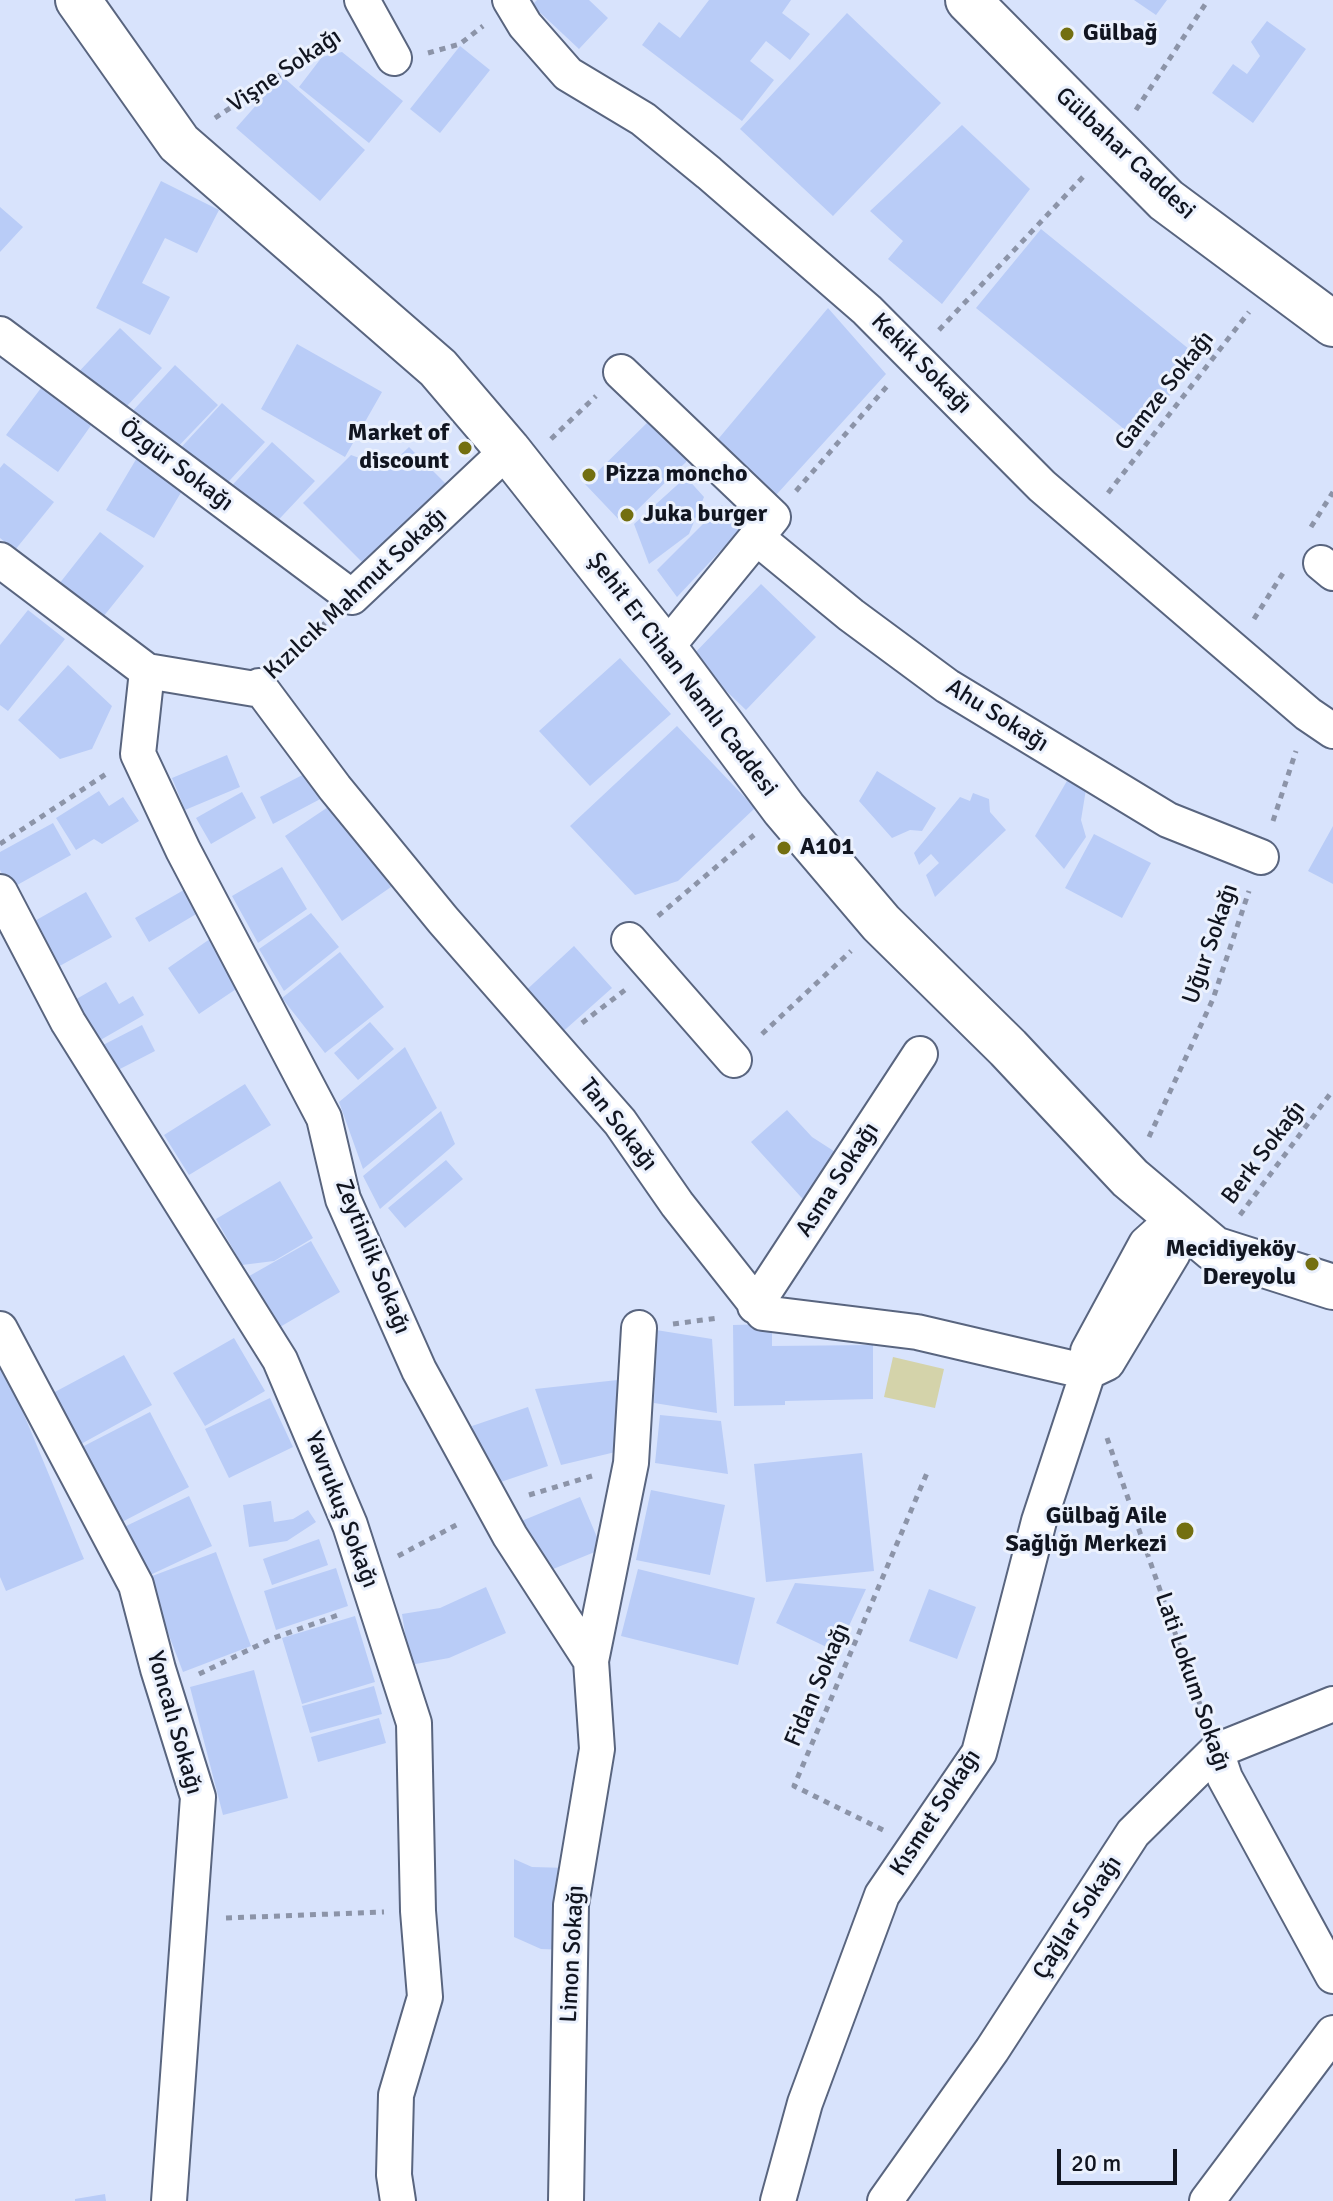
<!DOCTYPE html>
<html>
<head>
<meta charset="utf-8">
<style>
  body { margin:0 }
  #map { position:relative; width:1333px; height:2201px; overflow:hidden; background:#d8e3fc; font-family:Signika,sans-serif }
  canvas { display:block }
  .scale { position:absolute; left:1057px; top:2149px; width:120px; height:36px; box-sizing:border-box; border:4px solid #111520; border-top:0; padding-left:10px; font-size:24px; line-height:28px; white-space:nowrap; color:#111520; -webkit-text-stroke:6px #ebf1fd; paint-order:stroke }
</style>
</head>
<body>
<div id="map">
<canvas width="1333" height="2201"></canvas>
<div class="scale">20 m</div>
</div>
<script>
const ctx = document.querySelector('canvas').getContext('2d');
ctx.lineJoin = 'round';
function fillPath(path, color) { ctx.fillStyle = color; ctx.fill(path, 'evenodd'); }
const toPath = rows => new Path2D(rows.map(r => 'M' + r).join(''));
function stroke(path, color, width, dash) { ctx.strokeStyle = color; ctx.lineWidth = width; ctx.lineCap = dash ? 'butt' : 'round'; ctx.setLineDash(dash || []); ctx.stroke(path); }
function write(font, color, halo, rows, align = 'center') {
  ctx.font = font + ' Signika,sans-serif'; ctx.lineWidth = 6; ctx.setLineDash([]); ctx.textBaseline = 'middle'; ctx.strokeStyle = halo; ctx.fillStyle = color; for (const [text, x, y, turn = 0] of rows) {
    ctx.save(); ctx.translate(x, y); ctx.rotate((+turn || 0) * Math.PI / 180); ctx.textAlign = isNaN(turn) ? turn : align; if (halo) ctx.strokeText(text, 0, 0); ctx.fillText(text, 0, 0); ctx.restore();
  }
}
fillPath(toPath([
  [893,1357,944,1369,935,1408,884,1397]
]), '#d4d3aa');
fillPath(toPath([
  [537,0,589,0,608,18,579,49,532,5],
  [709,0,791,0,782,13,810,34,790,60,766,41,750,61,774,80,742,121,642,45,659,22,680,38],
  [1134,0,1167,0,1156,15],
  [847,13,941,103,833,216,740,129],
  [1267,21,1306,49,1253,123,1212,93,1233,64,1247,74,1260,56,1251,42],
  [460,46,490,70,440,133,410,109],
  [342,52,403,101,369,143,299,87,322,57],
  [282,76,365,150,320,201,236,128],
  [962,125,1030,189,942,304,888,259,903,241,870,211],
  [161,181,219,210,197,253,165,238,142,283,170,297,150,335,96,308],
  [0,207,23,227,0,252],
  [1041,229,1200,358,1135,438,976,308],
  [828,308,886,374,767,505,709,450],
  [120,328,162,368,116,418,73,378],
  [297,344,382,392,345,457,261,409],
  [175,365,218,405,171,454,129,415],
  [41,388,92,424,58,472,6,435],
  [222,403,265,442,219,492,176,453],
  [655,415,690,450,686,462,623,524,585,484],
  [272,442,315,481,268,531,226,492],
  [409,447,448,486,367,567,303,503,351,455,387,468],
  [138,456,186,484,154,538,106,510],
  [4,463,54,502,15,550,0,538,0,468],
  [686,477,704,497,689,534,649,564,634,524],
  [722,505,741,529,677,597,657,570],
  [100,532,144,566,103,617,59,584],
  [761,584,816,637,746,710,691,657],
  [28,610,65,639,8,711,0,705,0,645],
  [620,658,671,714,590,786,539,731],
  [68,665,112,706,92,749,60,759,18,720],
  [677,726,755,808,678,881,635,895,570,826],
  [227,755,240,787,185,810,172,778],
  [312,770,326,796,273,824,260,797],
  [877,771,936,808,922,831,910,830,892,838,859,801],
  [1071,774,1087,783,1081,820,1086,837,1064,869,1035,836],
  [99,791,109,806,123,797,139,821,102,844,94,839,76,850,56,818],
  [242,792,256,818,211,844,196,818],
  [973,793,989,799,990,812,1006,830,935,897,926,875,939,863,931,854,919,865,914,853,960,797,970,801],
  [334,803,391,887,342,921,285,836],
  [53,823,71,855,10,889,0,870,0,852],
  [1333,826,1333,884,1308,871],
  [1094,834,1151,863,1122,918,1065,888],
  [282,867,307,909,258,943,232,896],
  [189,887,203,910,149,942,135,918],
  [86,892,112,937,56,968,31,923],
  [311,913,339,947,284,991,259,949],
  [220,932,251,979,199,1014,168,968],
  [574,946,612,988,558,1036,521,995],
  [340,952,384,1007,325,1053,282,998],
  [106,982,119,1004,133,996,144,1015,97,1042,73,1001],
  [370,1022,394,1049,358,1080,334,1053],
  [142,1025,155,1051,116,1071,103,1045],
  [405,1047,437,1108,363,1169,339,1102],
  [245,1084,271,1125,189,1175,164,1135],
  [787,1110,812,1137,843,1157,810,1207,751,1142],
  [441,1111,455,1144,380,1209,363,1176],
  [446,1160,463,1179,405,1228,388,1208],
  [280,1181,313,1238,274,1261,242,1265,216,1219],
  [311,1241,340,1292,273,1331,244,1279],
  [772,1324,772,1346,873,1345,873,1399,785,1401,785,1405,734,1406,733,1325],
  [656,1330,712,1339,717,1413,654,1403],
  [234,1338,265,1391,205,1426,173,1373],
  [124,1355,152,1405,81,1444,53,1393],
  [0,1357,84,1559,6,1591,0,1577],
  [627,1379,628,1449,561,1465,535,1389],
  [270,1398,293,1447,229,1478,205,1429],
  [528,1407,548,1466,492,1485,472,1426],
  [150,1412,189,1487,122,1522,82,1447],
  [660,1415,721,1421,728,1474,655,1463],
  [862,1453,874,1571,766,1582,754,1464],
  [651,1490,725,1505,710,1575,636,1560],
  [189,1496,212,1546,148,1576,124,1527],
  [580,1497,602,1549,541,1574,519,1522],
  [271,1501,274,1522,293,1519,308,1510,316,1522,287,1541,249,1547,243,1505],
  [319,1539,328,1565,272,1585,263,1559],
  [216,1552,251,1646,183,1672,147,1578],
  [336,1568,348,1606,276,1630,264,1591],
  [638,1569,755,1598,738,1665,621,1636],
  [795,1583,866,1589,837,1652,776,1623],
  [486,1587,506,1633,449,1658,410,1665,402,1614,440,1608],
  [929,1589,976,1607,957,1659,909,1641],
  [355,1616,375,1682,302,1704,282,1638],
  [254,1670,288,1798,223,1815,190,1687],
  [374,1686,382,1714,310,1733,302,1706],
  [379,1718,386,1743,318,1762,311,1737],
  [514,1859,532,1867,568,1868,566,1950,541,1949,514,1937],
  [105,2194,106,2201,75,2201,75,2199]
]), '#b9ccf7');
const street = toPath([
  [362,0,394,58],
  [510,0,525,25,568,74,643,119,709,173,867,310,1042,486,1308,714,1333,731],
  [0,334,352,597,508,450],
  [621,372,773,517,665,649],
  [756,537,851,615,947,686,1168,820,1261,857],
  [0,560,147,671],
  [1321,563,1333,573],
  [0,892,68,1022,280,1360,350,1525,414,1723,418,1911,425,1997,396,2095,394,2175,398,2201],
  [629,940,734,1060],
  [755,1306,920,1054],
  [0,1329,136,1585,158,1669,198,1797,169,2201],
  [1088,1372,1107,1363,1173,1253,1176,1217],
  [591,1661,510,1536,419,1370,343,1199,324,1118,183,850,138,754,147,671,255,689,259,686,335,788,443,920,620,1122,677,1204,763,1313,917,1332,1088,1372],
  [1216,1751,1225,1778,1333,1976],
  [566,2201,571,1905,597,1749,591,1661,631,1463,639,1328],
  [778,2201,805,2103,882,1895,979,1753,1039,1521,1088,1372,1088,1351,1146,1244,1176,1217],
  [885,2201,992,2050,1133,1833,1216,1751,1333,1704],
  [1207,2201,1333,2033]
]);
const secondary = toPath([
  [78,0,179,143,438,368,508,450,665,649,784,809,881,923,1008,1048,1130,1178,1214,1249,1333,1287],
  [968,0,1166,200,1333,324]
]);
stroke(street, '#59657f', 38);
stroke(secondary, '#59657f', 48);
stroke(toPath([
  [428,53,460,44,483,26],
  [1136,110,1208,0],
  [215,118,340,35],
  [939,330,1083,177],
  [551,439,596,396],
  [796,491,889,384],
  [1108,493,1249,312],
  [1311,527,1333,492],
  [1254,619,1285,570],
  [286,660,325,623],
  [1273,821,1296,751],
  [0,844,106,774],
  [658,916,754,835],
  [582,1023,625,990],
  [762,1034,851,951],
  [1149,1137,1213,999,1249,891],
  [1240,1215,1333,1090],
  [673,1324,718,1318],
  [1107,1438,1204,1716],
  [529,1495,592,1476],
  [398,1556,460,1523],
  [199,1674,271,1639,341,1614],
  [883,1830,794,1786,927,1473],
  [226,1918,384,1912]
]), '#8c94a8', 5, [6, 6]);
stroke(street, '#fff', 34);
stroke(secondary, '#fff', 44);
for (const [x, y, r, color] of [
  [1067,34,8,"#736f10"],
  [465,448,8,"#736f10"],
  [589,475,8,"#736f10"],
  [627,515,8,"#736f10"],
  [784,848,8,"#736f10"],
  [1312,1264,8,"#736f10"],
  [1185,1531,10,"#736f10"]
]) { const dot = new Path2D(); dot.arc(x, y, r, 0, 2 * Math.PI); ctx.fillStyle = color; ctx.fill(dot); stroke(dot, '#ebf1fd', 3); }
write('bold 24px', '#111520', '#ebf1fd', [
  ["Gülbağ",1083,34],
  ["Market of",449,434,"right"],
  ["discount",449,462,"right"],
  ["Pizza moncho",605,475],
  ["Juka burger",643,515],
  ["A101",800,848],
  ["Mecidiyeköy",1296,1250,"right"],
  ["Dereyolu",1296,1278,"right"],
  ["Gülbağ Aile",1167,1517,"right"],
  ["Sağlığı Merkezi",1167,1545,"right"]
], 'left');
write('24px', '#111520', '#ebf1fd', [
  ["Vişne Sokağı",285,71,-34],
  ["Gülbahar Caddesi",1125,154,43],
  ["Kekik Sokağı",921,364,45],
  ["Gamze Sokağı",1165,391,-52],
  ["Özgür Sokağı",176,466,37],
  ["Kızılcık Mahmut Sokağı",356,594,-43],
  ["Şehit Er Cihan Namlı Caddesi",682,675,53],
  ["Ahu Sokağı",997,716,32],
  ["Uğur Sokağı",1211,944,-71],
  ["Tan Sokağı",618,1125,52],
  ["Berk Sokağı",1264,1153,-53],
  ["Asma Sokağı",838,1180,-57],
  ["Zeytinlik Sokağı",372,1257,68],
  ["Yavrukuş Sokağı",341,1510,69],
  ["Lati Lokum Sokağı",1192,1682,71],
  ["Fidan Sokağı",818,1685,-67],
  ["Yoncalı Sokağı",174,1723,74],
  ["Kısmet Sokağı",936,1813,-57],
  ["Çağlar Sokağı",1078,1918,-57],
  ["Limon Sokağı",573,1954,-87]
]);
</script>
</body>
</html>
